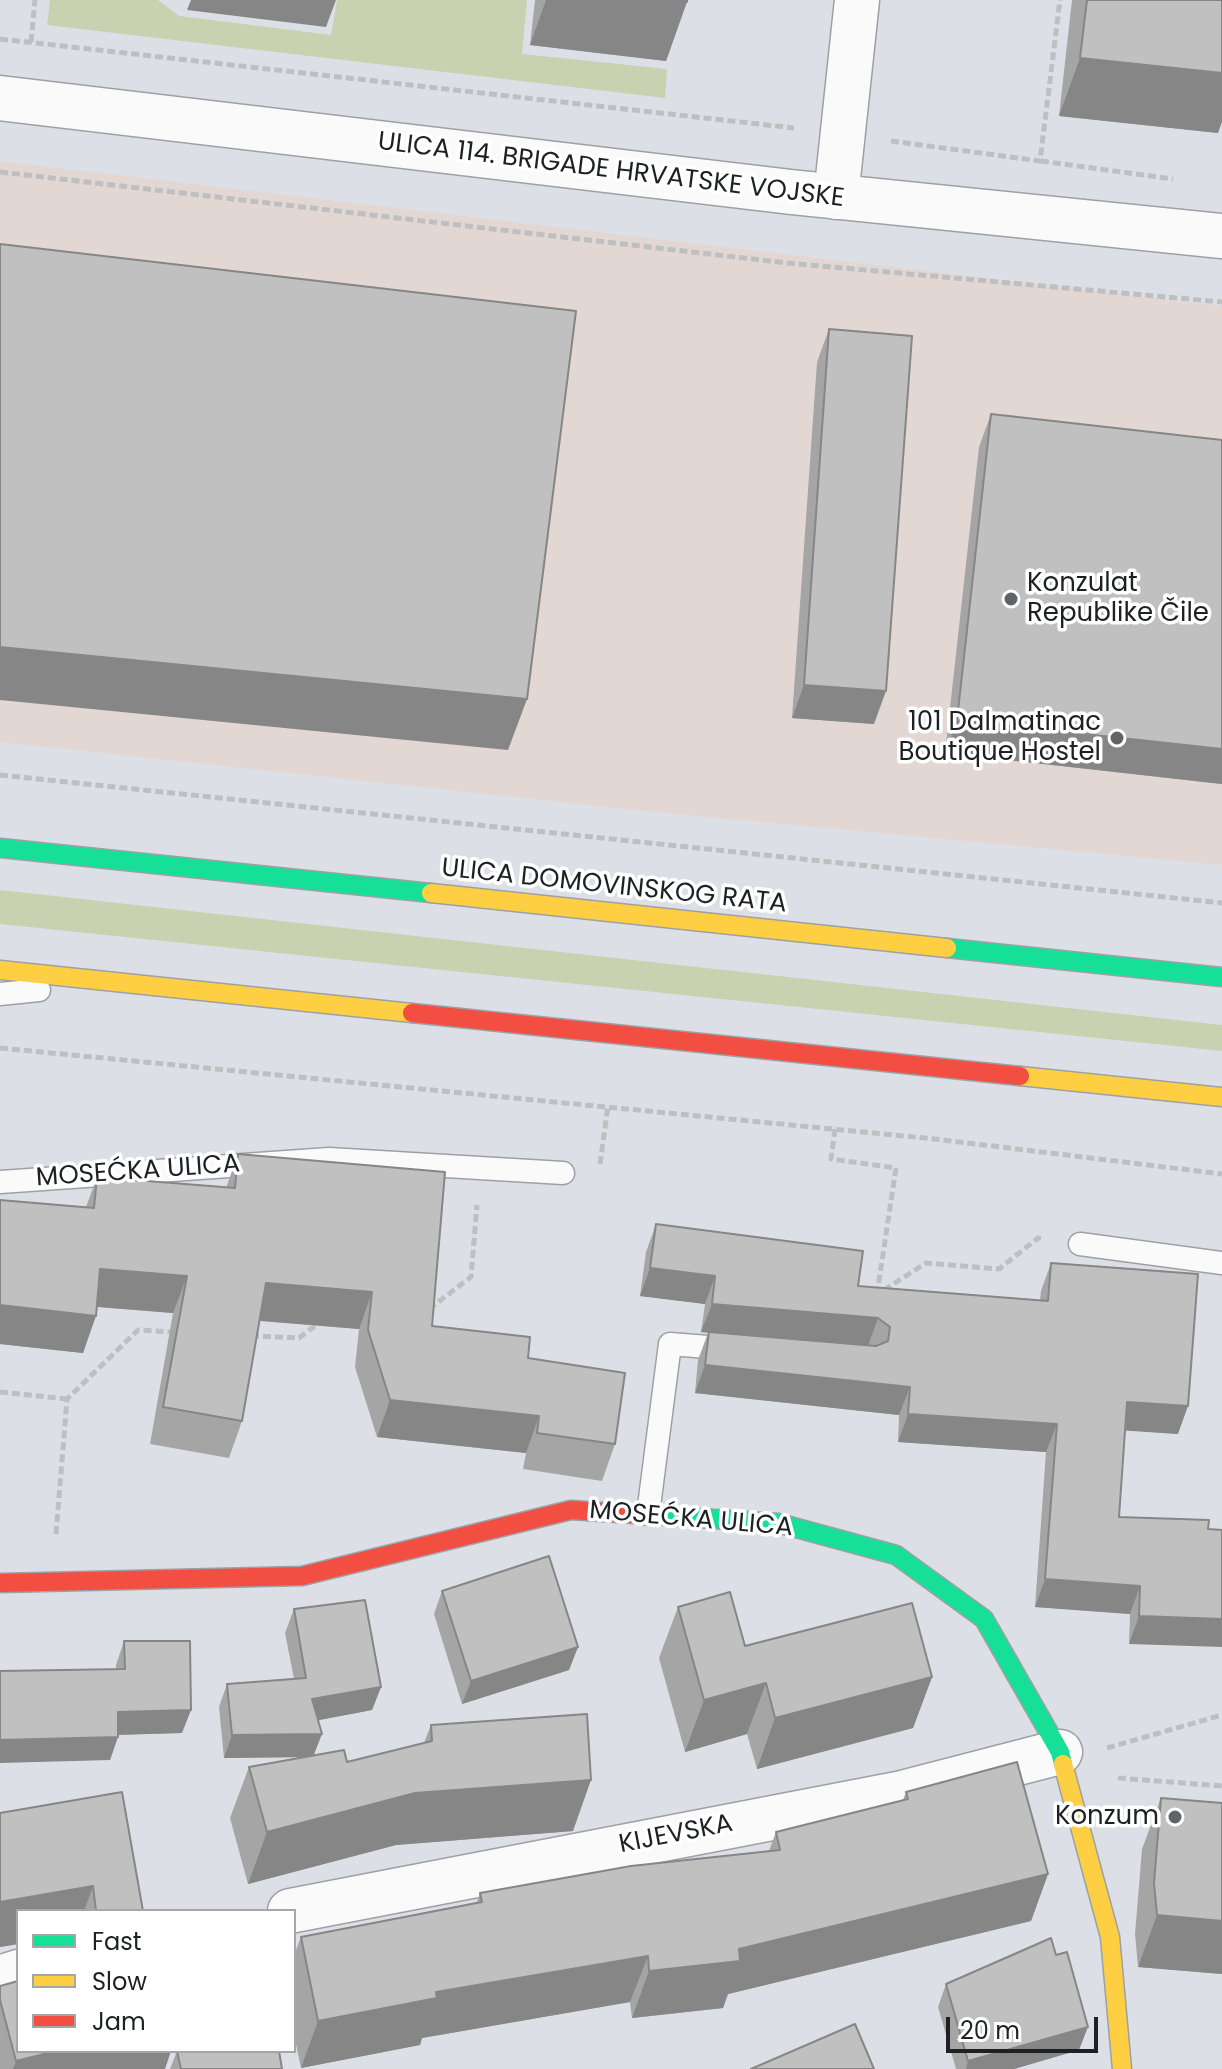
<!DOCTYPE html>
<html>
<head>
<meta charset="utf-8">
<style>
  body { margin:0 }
  #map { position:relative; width:1222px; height:2069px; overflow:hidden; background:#dce0e6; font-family:Poppins,sans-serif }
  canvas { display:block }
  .legend { position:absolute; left:16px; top:1909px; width:280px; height:144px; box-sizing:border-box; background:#fff; border:2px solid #a5a6a7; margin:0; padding:10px 14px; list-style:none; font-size:24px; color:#1e2124 }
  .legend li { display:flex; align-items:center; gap:16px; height:40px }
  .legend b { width:40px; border:2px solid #a5a6a7 }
  .scale { position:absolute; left:946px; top:2017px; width:152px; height:36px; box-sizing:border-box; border:4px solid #1e2124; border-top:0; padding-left:10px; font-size:24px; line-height:28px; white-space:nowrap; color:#1e2124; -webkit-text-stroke:6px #fff; paint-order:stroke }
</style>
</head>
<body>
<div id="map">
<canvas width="1222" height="2069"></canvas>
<ul class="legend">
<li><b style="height:10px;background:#16e098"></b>Fast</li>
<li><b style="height:10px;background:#ffcf43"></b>Slow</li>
<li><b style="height:10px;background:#f24e42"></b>Jam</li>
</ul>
<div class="scale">20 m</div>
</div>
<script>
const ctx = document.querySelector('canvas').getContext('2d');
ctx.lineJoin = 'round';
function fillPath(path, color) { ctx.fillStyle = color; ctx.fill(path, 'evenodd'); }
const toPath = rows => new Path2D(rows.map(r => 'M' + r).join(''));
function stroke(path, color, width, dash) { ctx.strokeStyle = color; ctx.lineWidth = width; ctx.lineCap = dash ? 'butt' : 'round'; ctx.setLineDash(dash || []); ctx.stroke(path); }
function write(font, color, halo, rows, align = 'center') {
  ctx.font = font + ' Poppins,sans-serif'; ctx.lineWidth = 7; ctx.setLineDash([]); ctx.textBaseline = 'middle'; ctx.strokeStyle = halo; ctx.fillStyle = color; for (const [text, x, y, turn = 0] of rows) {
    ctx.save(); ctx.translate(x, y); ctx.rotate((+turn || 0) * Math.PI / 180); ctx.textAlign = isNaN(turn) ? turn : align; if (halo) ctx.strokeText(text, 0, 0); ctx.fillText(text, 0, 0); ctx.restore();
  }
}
fillPath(toPath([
  [0,161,1222,306,1222,865,644,811,0,742]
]), '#e2d7d3');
fillPath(toPath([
  [50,0,158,0,179,16,331,35,337,0,527,0,522,54,667,69,665,98,47,25],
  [0,890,1222,1025,1222,1051,0,924]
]), '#c9d1b1');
const lane = toPath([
  [0,994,39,990],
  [0,1182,329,1159,563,1173],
  [1080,1244,1222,1263],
  [648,1514,670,1344,733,1349]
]);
const street = toPath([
  [0,98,791,192,1222,236],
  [836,197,857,0],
  [290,1911,902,1793,1060,1752],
  [0,1978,18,1972]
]);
const fast = toPath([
  [0,848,431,893],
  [947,948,1222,977],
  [650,1515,778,1523,896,1555,984,1619,1060,1752,1063,1764]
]);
const slow = toPath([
  [431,893,947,948],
  [0,970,412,1013],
  [1020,1076,1222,1097],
  [1063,1764,1110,1937,1122,2069]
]);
const jam = toPath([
  [412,1013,1020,1076],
  [0,1583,302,1576,571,1510,650,1515]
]);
stroke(lane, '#9da0a5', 25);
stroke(street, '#9da0a5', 47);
stroke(fast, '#9da0a5', 21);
stroke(slow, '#9da0a5', 21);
stroke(jam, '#9da0a5', 21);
stroke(toPath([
  [0,39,794,128],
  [31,42,35,0],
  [891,141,1040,161,1060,0],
  [1041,161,1173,179],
  [0,172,787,263,1222,302],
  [0,775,1222,903],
  [0,1048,935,1139,1222,1174],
  [835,1129,831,1159,896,1168,877,1294],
  [600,1164,608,1106],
  [884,1290,926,1263,999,1269,1038,1238,1043,1239],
  [429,1309,471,1277,477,1205],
  [251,1336,299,1338,320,1322],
  [0,1392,67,1399],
  [56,1534,67,1399,138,1330,173,1332],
  [1107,1748,1222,1715],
  [1118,1778,1222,1786]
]), '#bdbfc1', 5, [8, 4]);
stroke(lane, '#fafafb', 22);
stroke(street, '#fafafb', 44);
stroke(fast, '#16e098', 18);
stroke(slow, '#ffcf43', 18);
stroke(jam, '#f24e42', 18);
fillPath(toPath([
  [535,0,687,0,666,61,530,45],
  [1072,0,1222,0,1218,133,1059,116],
  [829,329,874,724,792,718,817,362],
  [991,414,1222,440,1222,784,945,753,979,447],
  [238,1154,432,1326,528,1358,615,1444,602,1481,523,1469,526,1453,377,1437,355,1367,359,1329,259,1321,242,1421,229,1458,150,1444,173,1313,97,1307,83,1353,0,1344,0,1200,86,1207,97,1177,226,1188],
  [656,1224,858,1286,1040,1300,1041,1291,1051,1263,1178,1434,1125,1430,1119,1517,1209,1520,1129,1644,1130,1614,1035,1607,1046,1452,898,1442,899,1415,695,1393,698,1360,708,1333,701,1332,705,1304,640,1296,646,1252],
  [442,1591,578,1647,569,1670,462,1704,434,1614],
  [678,1607,745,1646,932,1677,913,1728,757,1769,747,1734,685,1752,659,1658],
  [294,1609,381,1687,372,1710,318,1720,314,1755,347,1762,424,1743,431,1725,573,1831,396,1845,248,1884,230,1818,249,1767,301,1757,224,1758,219,1707,227,1684,294,1679,285,1633],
  [124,1641,182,1733,118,1735,110,1760,116,1665],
  [906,1792,1048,1874,1031,1921,728,1994,723,2008,632,2018,630,2002,422,2038,420,2045,301,2068,294,2035,294,1955,301,1937,477,1902,480,1893,769,1851,776,1832,903,1800],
  [1161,1798,1222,1803,1222,1974,1138,1967,1135,1934,1142,1849],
  [0,1813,143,1911,18,1911,18,1944,0,1947],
  [946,1984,1079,2050,1014,2069,956,2069,938,2007],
  [0,1986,165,2069,0,2069],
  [177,2051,282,2069,170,2069]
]), '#a5a5a6');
fillPath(toPath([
  [191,0,336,0,326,27,187,10],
  [546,0,668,0,687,2,666,61,530,45],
  [1080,58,1222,73,1222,122,1218,133,1059,116],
  [0,647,527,699,508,750,0,700],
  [804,685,886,691,874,724,792,718],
  [957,720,1222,749,1222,784,945,753],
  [650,1268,715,1276,705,1304,640,1296],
  [100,1269,187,1276,173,1313,87,1306],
  [266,1283,372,1292,359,1329,252,1320],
  [712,1304,878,1318,868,1346,701,1332],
  [0,1305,96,1316,83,1353,0,1344],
  [705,1365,910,1387,899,1415,695,1393],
  [390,1400,539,1416,526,1453,377,1437],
  [1127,1402,1188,1406,1178,1434,1117,1430],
  [908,1414,1057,1424,1046,1452,898,1442],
  [1045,1579,1140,1586,1130,1614,1035,1607],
  [1139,1616,1222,1619,1222,1647,1129,1644],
  [578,1647,569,1670,462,1704,471,1681],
  [932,1677,913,1728,757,1769,775,1718],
  [766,1683,747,1734,685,1752,704,1700],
  [381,1687,372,1710,304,1723,312,1699],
  [191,1710,182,1733,109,1735,118,1712],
  [322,1734,313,1757,224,1758,232,1735],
  [118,1737,110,1760,0,1763,0,1740],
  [591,1780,573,1831,396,1845,248,1884,267,1832,415,1793],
  [1048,1874,1031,1921,728,1994,723,2008,632,2018,649,1971],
  [93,1886,84,1911,18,1911,18,1944,0,1947,0,1902],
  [1157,1915,1222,1921,1222,1974,1138,1967],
  [648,1956,630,2002,422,2038,420,2045,301,2068,318,2021,436,1992],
  [1088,2027,1079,2050,1014,2069,966,2069,968,2061],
  [56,2051,171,2051,165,2069,13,2069,16,2061]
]), '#868687');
const building = toPath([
  [668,0,687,0,687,2,668,0],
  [1087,0,1222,0,1222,73,1080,58,1087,0],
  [0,244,576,311,527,699,0,647,0,244],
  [829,329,912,336,886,691,804,685,829,329],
  [991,414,1222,440,1222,749,957,720,991,414],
  [238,1154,445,1172,432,1326,530,1337,528,1358,625,1373,615,1444,537,1433,539,1416,390,1400,368,1330,372,1292,266,1283,242,1421,163,1407,187,1276,100,1269,96,1316,0,1305,0,1200,94,1208,97,1177,235,1188,238,1154],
  [656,1224,863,1251,858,1286,1048,1301,1051,1263,1198,1274,1188,1406,1127,1402,1119,1517,1209,1520,1208,1529,1222,1530,1222,1619,1139,1616,1140,1586,1045,1579,1057,1424,908,1414,910,1387,705,1365,709,1332,876,1346,888,1341,890,1327,878,1318,712,1304,715,1276,650,1268,656,1224],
  [549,1556,578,1647,471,1681,442,1591,549,1556],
  [730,1592,745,1646,912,1603,932,1677,775,1718,766,1683,704,1700,678,1607,730,1592],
  [365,1600,381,1687,312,1699,322,1734,232,1735,227,1684,306,1678,294,1609,365,1600],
  [124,1641,190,1641,191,1710,118,1712,118,1737,0,1740,0,1671,125,1669,124,1641],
  [587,1714,591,1780,415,1793,267,1832,249,1767,344,1750,347,1762,432,1741,431,1725,587,1714],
  [1017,1762,1048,1874,739,1949,740,1961,649,1971,648,1956,436,1992,437,1998,318,2021,301,1937,482,1902,480,1893,631,1866,780,1850,776,1832,908,1799,906,1792,1017,1762],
  [122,1792,143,1911,96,1911,93,1886,0,1902,0,1813,122,1792],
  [1161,1798,1222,1803,1222,1921,1157,1915,1154,1883,1161,1798],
  [1051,1938,1056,1955,1067,1952,1088,2027,968,2061,946,1984,1051,1938],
  [18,1981,18,2051,56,2051,16,2061,0,2000,0,1986,18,1981],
  [855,2024,874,2069,751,2069,855,2024],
  [177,2051,279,2051,282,2069,181,2069,177,2051]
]);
fillPath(building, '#c0c0c1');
stroke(building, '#868687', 2);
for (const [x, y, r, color] of [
  [1011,599,8,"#606468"],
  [1117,738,8,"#606468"],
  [1175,1817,8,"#606468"]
]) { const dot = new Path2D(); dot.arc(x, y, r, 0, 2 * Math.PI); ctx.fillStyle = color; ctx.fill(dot); stroke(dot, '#fff', 3); }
write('26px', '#1e2124', '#fff', [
  ["ULICA 114. BRIGADE HRVATSKE VOJSKE",611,171,7],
  ["ULICA DOMOVINSKOG RATA",614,887,6],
  ["MOSEĆKA ULICA",138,1172,-4],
  ["MOSEĆKA ULICA",691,1520,5],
  ["KIJEVSKA",676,1835,-11]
]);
write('26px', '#1e2124', '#fff', [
  ["Konzulat",1027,584,"left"],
  ["Republike Čile",1027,614,"left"],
  ["101 Dalmatinac",1101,723],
  ["Boutique Hostel",1101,753],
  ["Konzum",1159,1817]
], 'right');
</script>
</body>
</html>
